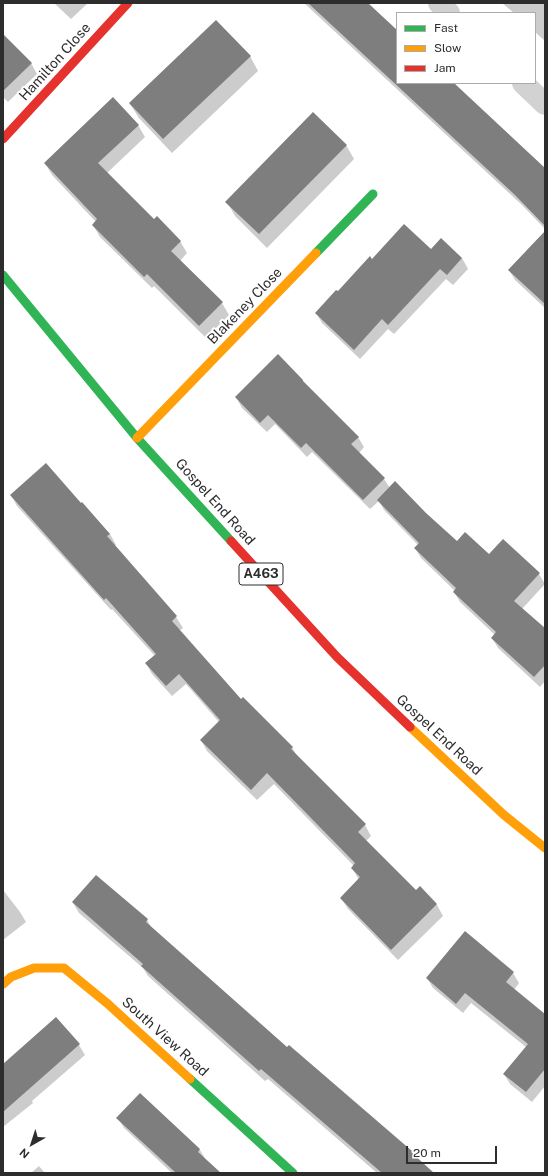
<!DOCTYPE html>
<html>
<head>
<meta charset="utf-8">
<style>
  body { margin:0 }
  #map { position:relative; width:548px; height:1176px; overflow:hidden; background:#fff; font-family:"Public Sans",sans-serif }
  canvas { display:block }
  .frame { position:absolute; inset:0; border:4px solid #2d2d2d; pointer-events:none }
  .legend { position:absolute; left:396px; top:12px; width:140px; height:72px; box-sizing:border-box; background:#fff; border:1px solid #ababab; margin:0; padding:5px 7px; list-style:none; font-size:12px; color:#2d2d2d }
  .legend li { display:flex; align-items:center; gap:8px; height:20px }
  .legend b { width:20px; border:1px solid #ababab }
  .north { position:absolute; left:12px; top:1124px; width:40px; height:40px; -webkit-text-stroke:3px #fff; paint-order:stroke; rotate:219deg; font-size:11px; font-weight:700; line-height:16px; text-align:center; color:#2d2d2d }
  .north::after { content:''; display:block; margin:auto; width:14px; height:18px; background:#2d2d2d; clip-path:polygon(50% 0,100% 100%,50% 72%,0 100%) }
  .scale { position:absolute; left:406px; top:1146px; width:91px; height:18px; box-sizing:border-box; border:2px solid #2d2d2d; border-top:0; padding-left:5px; font-size:12px; line-height:14px; white-space:nowrap; color:#2d2d2d; -webkit-text-stroke:3px #fff; paint-order:stroke }
</style>
</head>
<body>
<div id="map">
<canvas width="548" height="1176"></canvas>
<div class="frame"></div>
<ul class="legend">
<li><b style="height:5px;background:#30b455"></b>Fast</li>
<li><b style="height:5px;background:#ff9f0a"></b>Slow</li>
<li><b style="height:5px;background:#e5322d"></b>Jam</li>
</ul>
<div class="north">N</div>
<div class="scale">20 m</div>
</div>
<script>
const ctx = document.querySelector('canvas').getContext('2d');
ctx.lineJoin = 'round';
function fillPath(path, color) { ctx.fillStyle = color; ctx.fill(path, 'evenodd'); }
const toPath = rows => new Path2D(rows.map(r => 'M' + r).join(''));
function stroke(path, color, width, dash) { ctx.strokeStyle = color; ctx.lineWidth = width; ctx.lineCap = dash ? 'butt' : 'round'; ctx.setLineDash(dash || []); ctx.stroke(path); }
function write(font, color, halo, rows, align = 'center') {
  ctx.font = font + ' "Public Sans",sans-serif'; ctx.lineWidth = 4; ctx.setLineDash([]); ctx.textBaseline = 'middle'; ctx.strokeStyle = halo; ctx.fillStyle = color; for (const [text, x, y, turn = 0] of rows) {
    ctx.save(); ctx.translate(x, y); ctx.rotate((+turn || 0) * Math.PI / 180); ctx.textAlign = isNaN(turn) ? turn : align; if (halo) ctx.strokeText(text, 0, 0); ctx.fillText(text, 0, 0); ctx.restore();
  }
}
fillPath(toPath([
  [54,3,88,3,71,19],
  [304,3,367,3,397,31,397,83,453,83,545,169,545,229,522,205],
  [502,3,545,3,545,41,535,32,535,13,514,13],
  [3,36,31,63,37,74,8,102,3,97],
  [250,56,258,71,172,153,139,118,130,104],
  [138,125,145,137,107,173,154,220,180,241,187,253,180,261,222,303,229,315,206,338,154,286,152,288,100,237,93,225,96,222,52,175,45,163],
  [346,145,354,159,267,248,235,216,227,202],
  [441,240,462,258,468,269,453,285,446,279,394,334,388,329,360,359,322,323,316,313,372,260,431,250],
  [545,256,545,308,515,280,509,270],
  [236,397,358,437,364,447,359,453,384,479,390,488,425,514,457,542,539,574,545,584,522,609,545,630,545,681,540,687,498,648,492,638,495,635,460,602,454,592,455,591,421,558,415,548,418,545,384,510,379,501,370,509,312,452,307,457,275,424,267,432,242,408],
  [11,495,81,504,110,534,116,545,114,546,176,617,183,628,179,631,241,700,292,747,297,756,365,825,371,836,366,841,416,892,420,888,437,905,443,916,398,960,348,909,341,898,359,880,352,868,354,866,274,784,257,800,207,751,201,740,219,722,186,684,172,696,152,674,146,663,155,656,112,609,111,610,17,506],
  [96,876,147,920,153,930,287,1048,289,1046,412,1152,415,1157,433,1173,377,1173,268,1079,265,1081,148,976,143,968,79,913,73,903],
  [3,890,20,912,26,922,3,940],
  [513,973,519,983,514,990,545,1015,545,1086,532,1102,510,1084,504,1074,526,1047,471,1003,463,1013,433,988,427,978],
  [56,1018,79,1045,85,1055,32,1101,33,1103,3,1127,3,1062,5,1064],
  [140,1094,200,1150,206,1160,220,1173,172,1173,124,1128,118,1118],
  [39,1166,45,1173,31,1173]
]), '#0003');
fillPath(toPath([
  [308,3,368,3,397,30,397,83,454,83,545,168,545,226,515,195],
  [216,20,251,56,163,139,129,103],
  [3,34,32,63,3,91],
  [113,97,139,125,98,163,154,219,157,216,181,241,171,251,223,302,199,326,147,274,144,277,92,225,97,219,44,163],
  [313,112,347,145,259,234,225,202],
  [404,224,431,249,441,238,462,258,447,275,440,269,388,325,382,319,354,350,315,313,336,290,338,291,370,256,372,259],
  [545,231,545,304,508,270],
  [278,354,303,380,303,381,359,437,351,444,385,478,363,500,306,443,301,448,268,415,260,423,235,397],
  [46,463,81,503,82,502,110,534,107,536,177,616,172,621,241,699,243,697,293,747,291,749,366,824,358,832,416,890,420,886,437,904,391,950,340,898,360,877,351,868,355,863,267,773,251,790,200,740,220,720,179,674,166,686,145,663,156,654,106,598,104,600,10,495],
  [395,481,426,513,457,541,465,532,489,554,503,539,540,573,514,601,545,628,545,665,534,677,491,638,496,632,453,592,456,588,414,548,419,543,377,500],
  [96,875,148,919,146,922,287,1047,289,1045,412,1151,411,1152,434,1173,382,1173,261,1069,259,1071,141,966,143,964,72,902],
  [465,931,514,972,506,982,545,1014,545,1069,526,1092,503,1074,528,1044,465,993,456,1004,426,978],
  [56,1017,80,1044,3,1112,3,1064],
  [140,1093,200,1149,198,1152,221,1173,176,1173,116,1118]
]), '#7e7e7e');
stroke(toPath([
  [439,3,449,13],
  [523,83,545,104]
]), '#d2d2d2', 22);
stroke(toPath([
  [316,253,373,194],
  [3,275,137,438,231,541],
  [190,1079,293,1173]
]), '#30b455', 9);
stroke(toPath([
  [137,438,316,253],
  [410,727,504,815,545,848],
  [3,984,11,977,34,968,64,968,108,1004,190,1079]
]), '#ff9f0a', 9);
stroke(toPath([
  [3,139,128,3],
  [231,541,337,657,410,727]
]), '#e5322d', 9);
for (const [x, y, w] of [
  [261,574,44]
]) { const box = new Path2D(); box.roundRect(x - w / 2, y - 11, w, 22, 3); ctx.fillStyle = '#fff'; ctx.fill(box); stroke(box, '#2d2d2d', 1); }
write('bold 13px', '#2d2d2d', null, [
  ["A463",261,574]
]);
write('14px', '#2d2d2d', '#fff', [
  ["Hamilton Close",55,62,-48],
  ["Blakeney Close",245,306,-46],
  ["Gospel End Road",215,502,48],
  ["Gospel End Road",439,735,43],
  ["South View Road",165,1037,42]
]);
</script>
</body>
</html>
